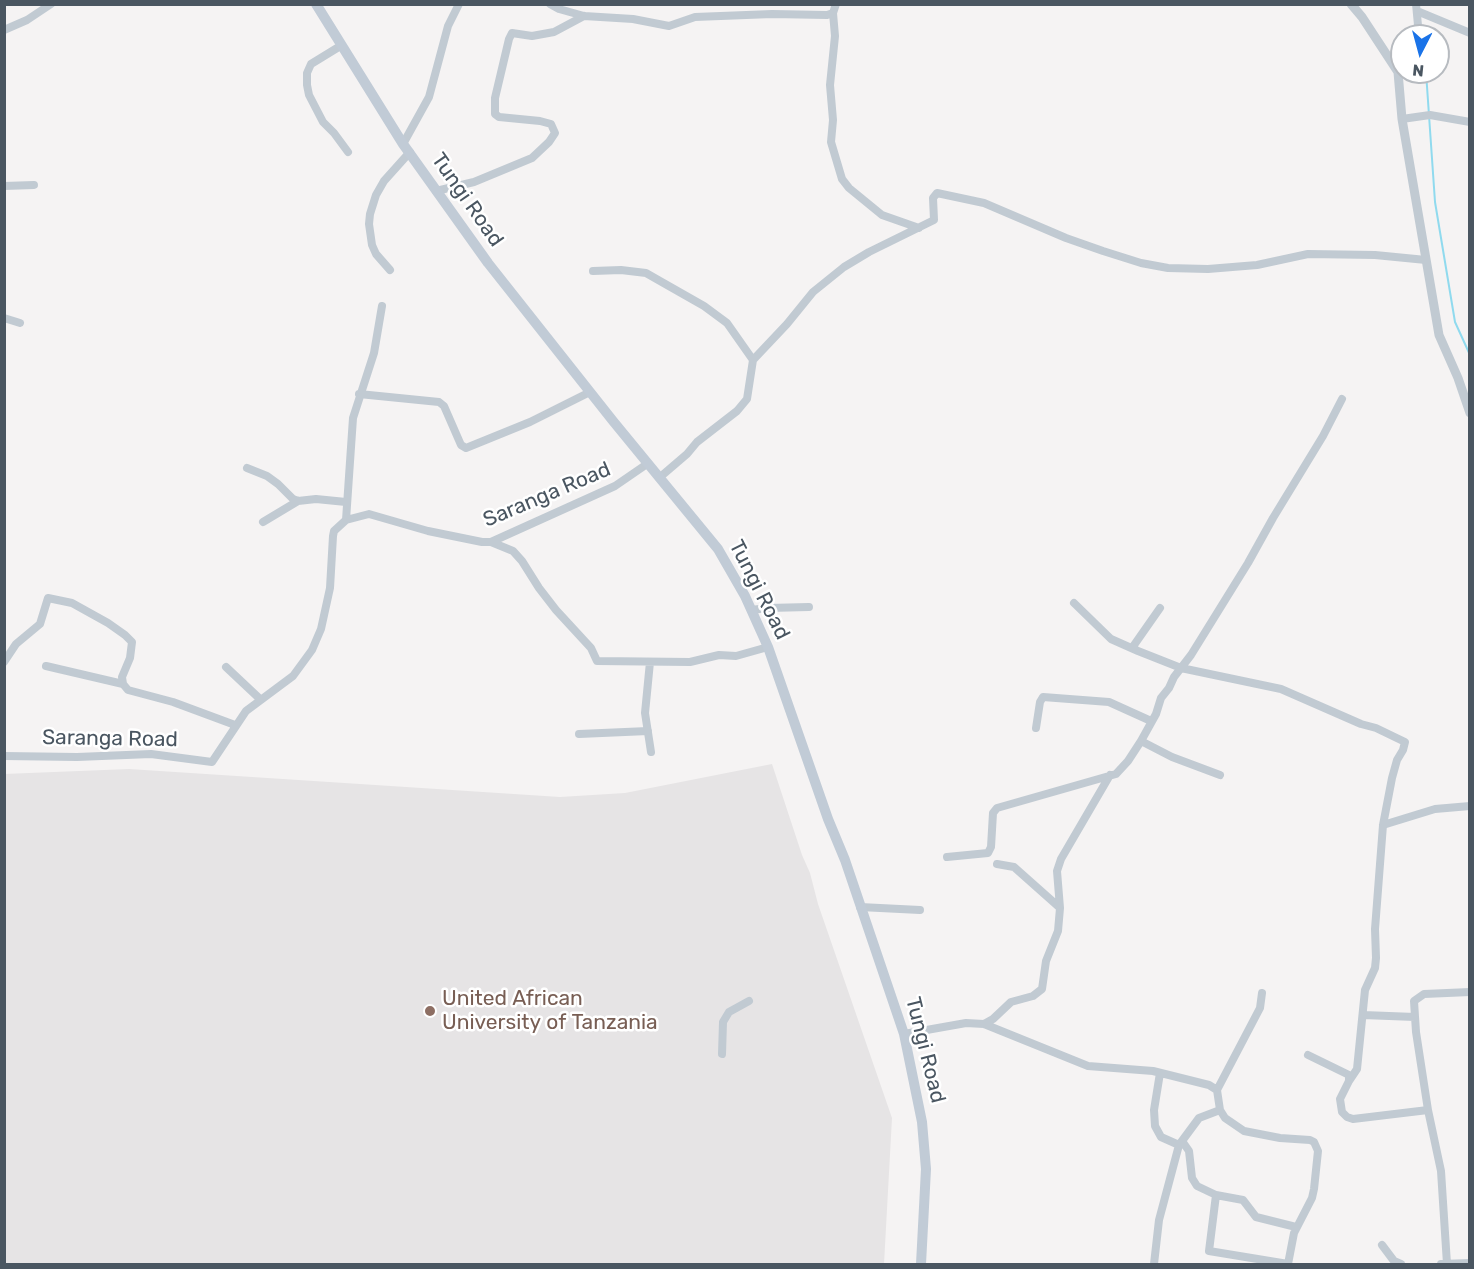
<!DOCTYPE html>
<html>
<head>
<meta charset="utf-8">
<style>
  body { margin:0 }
  #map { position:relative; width:1474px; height:1269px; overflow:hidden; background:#f5f3f3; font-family:Rubik,sans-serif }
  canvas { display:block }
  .frame { position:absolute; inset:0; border:6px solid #4a5661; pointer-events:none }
  .north { position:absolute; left:1390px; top:24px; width:60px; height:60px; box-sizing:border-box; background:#fff; border:2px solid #b7bbc0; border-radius:50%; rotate:186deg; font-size:16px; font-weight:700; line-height:24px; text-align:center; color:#4a5661 }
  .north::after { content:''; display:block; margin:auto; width:21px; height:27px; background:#1a73e8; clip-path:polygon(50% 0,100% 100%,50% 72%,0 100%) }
</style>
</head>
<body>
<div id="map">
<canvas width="1474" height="1269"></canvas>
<div class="frame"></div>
<div class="north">N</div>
</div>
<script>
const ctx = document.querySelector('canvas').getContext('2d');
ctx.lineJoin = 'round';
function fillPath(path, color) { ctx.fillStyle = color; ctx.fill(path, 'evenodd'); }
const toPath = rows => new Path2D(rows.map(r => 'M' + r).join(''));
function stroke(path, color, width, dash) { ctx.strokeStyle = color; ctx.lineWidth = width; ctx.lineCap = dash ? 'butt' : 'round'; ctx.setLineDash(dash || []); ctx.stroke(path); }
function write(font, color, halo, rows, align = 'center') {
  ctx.font = font + ' Rubik,sans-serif'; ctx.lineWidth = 5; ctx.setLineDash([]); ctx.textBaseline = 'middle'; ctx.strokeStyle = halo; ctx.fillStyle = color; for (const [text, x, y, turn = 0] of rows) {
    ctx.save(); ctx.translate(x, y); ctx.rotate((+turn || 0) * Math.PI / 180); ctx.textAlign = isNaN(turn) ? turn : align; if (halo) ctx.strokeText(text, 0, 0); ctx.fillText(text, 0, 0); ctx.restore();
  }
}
fillPath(toPath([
  [772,764,802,855,810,873,818,904,892,1118,884,1264,5,1264,4,774,129,769,560,797,625,793]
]), '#e6e4e5');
stroke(toPath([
  [1426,72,1435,202,1455,322,1470,355]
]), '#90daee', 2);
stroke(toPath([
  [550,4,559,9,584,16,633,19,669,26,695,17,772,14,827,15,833,13,836,4],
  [1416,4,1419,36],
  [1417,11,1470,33],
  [833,13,835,36,830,85,833,120,831,142,842,179,849,188,882,215,919,228],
  [4,30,27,20,51,4],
  [342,45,311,64,307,73,307,85,309,95,323,122,334,133,348,152],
  [1402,119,1430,115,1470,122],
  [403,144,429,97,448,26,459,4],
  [4,186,34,185],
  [436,191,474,182,532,158,549,142,555,133,551,124,540,121,499,117,495,114,495,98,509,39,512,33,532,36,554,32,584,16],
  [390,270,376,254,372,245,369,224,370,214,376,195,384,181,410,152],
  [593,271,621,270,646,273,660,281,704,306,727,323,753,360,747,399,737,411,697,442,687,454,659,478],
  [4,318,20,323],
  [753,360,787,324,813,292,844,267,869,252,934,220,933,198,937,193,984,203,1066,238,1103,251,1141,263,1168,268,1208,269,1257,265,1308,254,1375,255,1426,260],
  [359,394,439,402,444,406,461,445,466,448,530,422,590,392],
  [247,468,267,476,278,484,293,499,298,501,316,499,346,502],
  [346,520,353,418,374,353,382,306],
  [263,522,298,501],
  [491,542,513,551,522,561,539,588,556,610,591,648,597,661,690,662,719,655,736,656,768,647],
  [1074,603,1111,639,1138,651,1181,668,1281,689,1361,724,1376,728,1405,742,1403,750,1397,760,1392,778,1383,825,1375,929,1376,958,1375,968,1365,990,1357,1069,1349,1081],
  [751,610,768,608,809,607],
  [1132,648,1160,608],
  [4,662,16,644,40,624,48,598,72,603,108,623,125,635,132,642,130,658,122,677,123,684,128,690,173,702,235,725],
  [650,662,645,713,651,752],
  [46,666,123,684],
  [226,667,260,699],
  [1036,728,1040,702,1043,697,1109,702,1151,721],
  [579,734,648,731],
  [1141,741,1172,757,1220,775],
  [4,756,77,757,151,754,212,762,246,711,293,676,312,650,321,629,330,588,333,536,334,531,346,520,369,514,428,531,482,542,491,542,615,486,647,464],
  [1383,825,1435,809,1470,806],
  [947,857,988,853,991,847,993,813,997,808,1116,774,1128,761,1141,741,1156,714,1161,698,1169,688,1174,677,1191,655,1248,563,1273,518,1323,436,1342,399],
  [997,864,1014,867,1059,907],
  [860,907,920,910],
  [1363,1015,1415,1017],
  [984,1024,993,1019,1011,1002,1033,996,1042,989,1046,961,1058,931,1060,908,1057,871,1061,859,1110,775],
  [904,1034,966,1023,984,1024,1088,1066,1153,1071,1209,1085,1217,1090,1220,1110,1225,1118,1244,1131,1280,1138,1310,1140,1314,1142,1318,1151,1314,1189,1312,1198,1294,1233,1288,1264],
  [722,1054,723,1022,729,1012,749,1001],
  [1308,1055,1349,1075,1349,1081,1340,1099,1342,1112,1347,1117,1353,1119,1428,1110],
  [1160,1073,1154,1110,1155,1126,1161,1137,1179,1145],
  [1217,1090,1260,1008,1262,993],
  [1182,1141,1189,1151,1192,1178,1197,1186,1216,1195,1243,1200,1256,1217,1296,1227],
  [1216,1195,1209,1251,1288,1264],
  [1382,1245,1394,1261,1401,1264],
  [1154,1264,1159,1220,1179,1145,1199,1118,1220,1110],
  [1441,1264,1470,1263],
  [1447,1264,1441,1171,1428,1110,1416,1032,1414,1001,1424,994,1470,992]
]), '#c1cad2', 8);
stroke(toPath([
  [1351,4,1362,17,1398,72,1402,119,1439,335,1458,378,1470,413]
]), '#c1cad2', 9);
stroke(toPath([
  [316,4,403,144,488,263,613,421,718,549,745,596,768,647,828,819,845,860,904,1034,922,1122,926,1169,921,1264]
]), '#c1cbd6', 10);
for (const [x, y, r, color] of [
  [430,1011,6,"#8d6e63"]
]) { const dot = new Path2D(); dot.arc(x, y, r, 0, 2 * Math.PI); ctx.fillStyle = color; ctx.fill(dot); stroke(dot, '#fff', 2); }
write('21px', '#4a5661', '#fff', [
  ["Tungi Road",467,200,55],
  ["Saranga Road",547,495,-23],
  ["Tungi Road",759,590,63],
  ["Saranga Road",110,739,1],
  ["Tungi Road",925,1050,76]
]);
write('21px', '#785e54', '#fff', [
  ["United African",442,999],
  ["University of Tanzania",442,1023]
], 'left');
</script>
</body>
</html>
